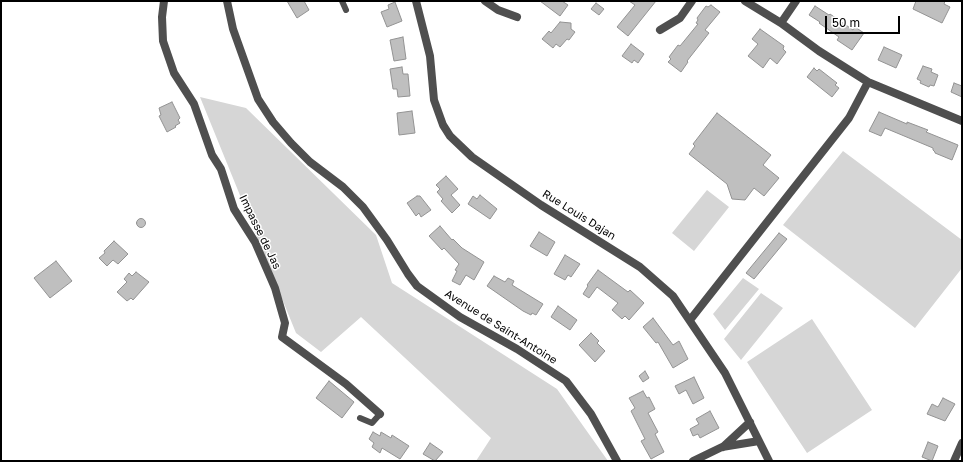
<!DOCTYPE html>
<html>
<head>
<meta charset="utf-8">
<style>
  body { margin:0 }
  #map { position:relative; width:963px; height:462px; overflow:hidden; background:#fff; font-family:"Golos Text",sans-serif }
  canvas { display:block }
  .frame { position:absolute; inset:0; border:2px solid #000; pointer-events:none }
  .scale { position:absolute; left:825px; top:16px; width:75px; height:18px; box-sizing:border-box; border:2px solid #000; border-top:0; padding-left:5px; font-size:12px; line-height:14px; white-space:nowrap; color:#000; -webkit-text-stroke:3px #fff; paint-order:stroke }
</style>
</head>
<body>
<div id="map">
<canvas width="963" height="462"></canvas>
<div class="frame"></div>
<div class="scale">50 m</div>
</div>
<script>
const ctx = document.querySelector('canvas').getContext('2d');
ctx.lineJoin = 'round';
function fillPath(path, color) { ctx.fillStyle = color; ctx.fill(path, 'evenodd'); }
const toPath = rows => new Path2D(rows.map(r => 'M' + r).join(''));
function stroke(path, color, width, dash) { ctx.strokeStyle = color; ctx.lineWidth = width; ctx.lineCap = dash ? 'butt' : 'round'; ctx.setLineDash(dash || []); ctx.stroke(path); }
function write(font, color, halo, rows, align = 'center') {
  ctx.font = font + ' "Golos Text",sans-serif'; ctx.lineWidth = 3; ctx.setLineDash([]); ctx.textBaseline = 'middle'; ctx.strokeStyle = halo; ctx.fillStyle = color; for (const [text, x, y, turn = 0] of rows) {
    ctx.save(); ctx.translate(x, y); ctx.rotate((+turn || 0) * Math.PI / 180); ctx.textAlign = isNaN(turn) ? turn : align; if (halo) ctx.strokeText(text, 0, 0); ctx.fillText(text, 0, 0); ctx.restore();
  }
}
fillPath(toPath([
  [200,97,246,108,376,235,392,283,557,389,608,461,476,461,491,438,361,317,321,352,296,333],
  [843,151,962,240,962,268,915,328,783,225],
  [707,190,729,207,694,251,672,233],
  [743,278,759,289,725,330,713,314],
  [761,293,783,308,741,360,724,339],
  [812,319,872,410,807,453,747,362]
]), '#d6d6d6');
const building = toPath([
  [287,1,304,1,309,10,297,18,287,1],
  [540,1,562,1,568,5,560,16,540,1],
  [629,1,656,1,628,36,617,27,635,5,629,1],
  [916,1,945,1,944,4,950,7,942,23,913,9,916,1],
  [395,2,402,21,387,27,381,12,389,9,388,5,395,2],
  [596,3,604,9,599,15,591,9,596,3],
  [711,5,720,12,705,30,709,33,687,61,688,62,681,72,668,62,671,59,669,57,678,45,680,46,698,24,696,23,698,20,697,18,706,6,708,7,711,5],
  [815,6,829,15,830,14,853,30,855,27,864,33,852,50,837,40,839,37,819,23,820,22,809,15,815,6],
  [560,22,571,23,571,29,575,32,569,40,567,39,560,47,556,44,553,48,542,39,549,31,551,33,560,22],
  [760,29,784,46,783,49,786,52,777,64,770,58,763,68,748,56,758,44,752,39,760,29],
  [403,37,406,59,394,61,390,40,403,37],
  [631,44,644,54,638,63,634,60,632,63,622,56,631,44],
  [884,47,902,55,896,68,878,60,884,47],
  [923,66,932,69,931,72,938,75,934,86,930,85,929,87,920,83,921,81,917,79,923,66],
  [402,67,403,74,408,74,410,96,398,97,397,89,393,89,390,69,402,67],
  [814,68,817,71,819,69,837,83,835,85,839,88,832,97,807,77,814,68],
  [954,83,962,86,962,97,951,92,954,83],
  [172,102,180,118,178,120,180,123,175,126,176,127,167,132,159,116,161,115,159,108,172,102],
  [412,111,415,133,399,135,397,113,412,111],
  [879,112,907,124,907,122,928,130,926,132,958,145,952,160,935,153,935,152,933,150,933,148,885,128,881,136,869,131,879,112],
  [717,113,771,155,763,165,779,178,764,196,754,188,745,200,732,199,727,184,689,154,695,146,693,144,717,113],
  [446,176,458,189,451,195,460,205,452,213,441,201,443,199,437,192,440,189,436,185,446,176],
  [480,195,497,209,490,219,468,204,473,196,477,199,480,195],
  [417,196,420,196,431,210,421,217,419,213,416,216,407,203,417,196],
  '136.5 223a4.5 4.5 0 1 1 9 0a4.5 4.5 0 1 1-9 0Z',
  [440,226,452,240,453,239,462,248,484,262,474,280,466,275,460,285,452,281,457,271,455,270,459,264,444,248,442,250,429,236,440,226],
  [539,232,555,242,547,256,530,246,539,232],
  [779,233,787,239,754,279,746,273,779,233],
  [114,241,128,254,118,264,113,260,107,266,99,258,105,253,104,251,114,241],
  [565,255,580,264,571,277,568,275,565,280,554,274,565,255],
  [56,261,72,281,50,298,34,278,56,261],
  [598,270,628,292,630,290,644,303,629,320,625,316,622,319,612,310,618,303,597,287,589,298,583,294,588,286,587,285,598,270],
  [136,272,149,282,133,300,131,298,127,301,117,292,127,282,124,279,129,273,132,276,136,272],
  [494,276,505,282,508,278,514,281,512,285,543,304,536,315,532,313,531,315,523,311,487,286,494,276],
  [558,306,577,320,570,330,551,317,558,306],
  [653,318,673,345,679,341,688,359,673,368,658,342,656,343,643,327,653,318],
  [591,333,599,341,597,343,605,351,595,362,579,345,591,333],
  [645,371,649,378,643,382,639,376,645,371],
  [694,377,704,398,693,404,686,390,679,394,675,386,694,377],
  [329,381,354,402,342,418,316,398,329,381],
  [643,391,647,398,649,397,655,409,648,413,658,432,655,434,664,452,651,459,641,441,645,439,631,411,635,408,629,398,643,391],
  [943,398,955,404,945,421,927,414,932,404,938,407,943,398],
  [710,411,719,428,700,438,698,434,693,436,690,429,699,424,696,419,710,411],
  [373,432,380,436,381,432,391,438,392,435,409,446,400,459,382,448,380,453,372,447,374,443,369,439,373,432],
  [928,442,938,446,932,461,922,457,928,442],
  [430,443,443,452,435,461,423,454,430,443]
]);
fillPath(building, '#bfbfbf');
stroke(building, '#939393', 1);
stroke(toPath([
  [342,1,346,10],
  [360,418,372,423,380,414]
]), '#4f4f4f', 6);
stroke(toPath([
  [164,1,162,17,163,41,174,73,194,104,212,155,221,169,234,209,255,242,275,288,285,323,282,337,346,384,380,414],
  [227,1,233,29,258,99,273,122,291,143,310,162,343,187,363,207,387,240,408,274,417,286,460,317,517,349,566,381,591,414,617,461],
  [416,1,430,56,434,100,443,125,450,136,472,157,541,205,640,267,673,296,725,373,759,441],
  [485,1,498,10,517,17],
  [745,1,781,23,819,51,868,82,962,121],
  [781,23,796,1],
  [660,30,680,18,692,1],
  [690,320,849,118,868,82],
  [723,447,750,422],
  [693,461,722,447,759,441,769,461],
  [954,461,962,443]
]), '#4f4f4f', 8);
write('11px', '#000', '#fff', [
  ["Rue Louis Dajan",579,215,32],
  ["Impasse de Jas",260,232,64],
  ["Avenue de Saint-Antoine",501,327,32]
]);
</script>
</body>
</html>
